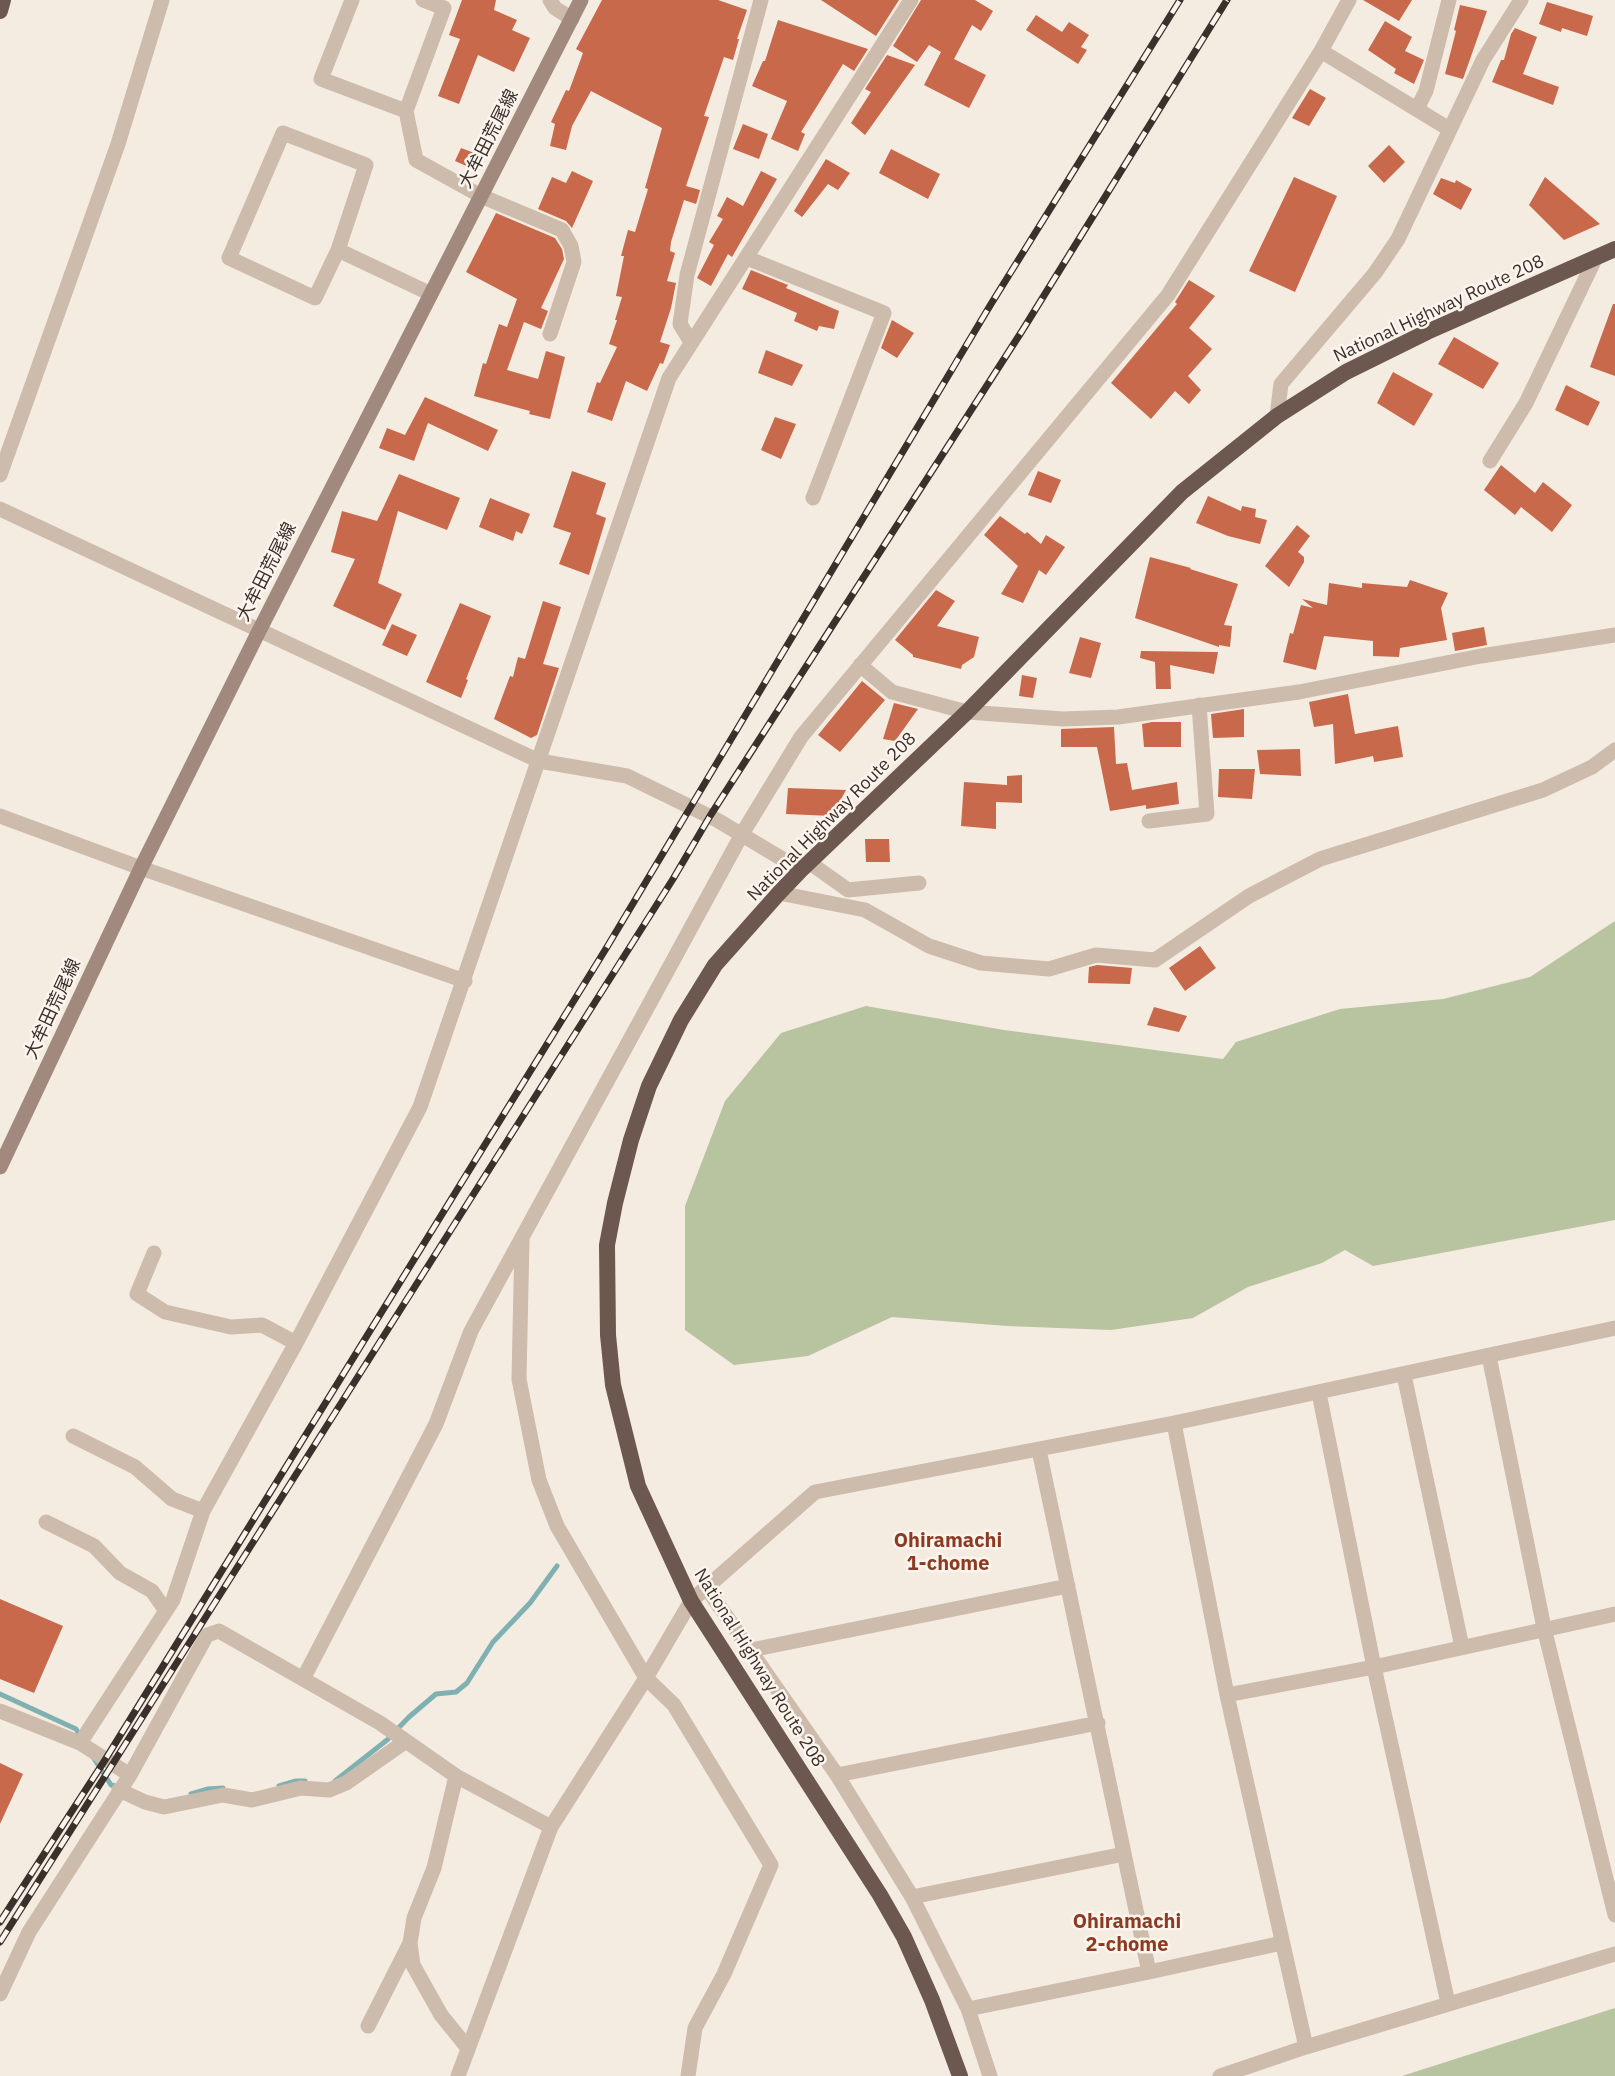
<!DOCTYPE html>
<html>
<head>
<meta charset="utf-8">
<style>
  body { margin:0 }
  canvas { display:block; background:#f4ebe1 }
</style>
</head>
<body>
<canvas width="1615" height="2076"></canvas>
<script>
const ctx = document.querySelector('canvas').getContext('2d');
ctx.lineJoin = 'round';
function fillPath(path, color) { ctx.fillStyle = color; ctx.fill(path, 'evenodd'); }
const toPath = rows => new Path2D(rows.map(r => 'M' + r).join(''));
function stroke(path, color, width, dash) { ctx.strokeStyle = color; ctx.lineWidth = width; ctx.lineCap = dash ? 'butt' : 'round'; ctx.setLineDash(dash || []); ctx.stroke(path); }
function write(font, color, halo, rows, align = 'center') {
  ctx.font = font + ' "IBM Plex Sans","Noto Sans JP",sans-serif'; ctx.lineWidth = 5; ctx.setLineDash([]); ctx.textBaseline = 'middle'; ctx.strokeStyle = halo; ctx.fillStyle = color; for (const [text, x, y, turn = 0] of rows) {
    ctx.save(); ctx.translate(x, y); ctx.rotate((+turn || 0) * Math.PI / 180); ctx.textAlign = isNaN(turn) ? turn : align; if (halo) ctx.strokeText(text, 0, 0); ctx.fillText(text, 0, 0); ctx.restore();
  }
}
fillPath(toPath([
  [1615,921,1615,1220,1373,1266,1345,1250,1322,1263,1248,1287,1193,1318,1111,1330,1007,1326,892,1317,808,1356,734,1365,685,1330,685,1206,725,1101,781,1033,866,1006,1004,1030,1223,1059,1236,1042,1340,1009,1443,999,1530,977],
  [1615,2008,1615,2076,1402,2076]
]), '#b8c4a0');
stroke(toPath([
  [0,1694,76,1729,81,1737],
  [93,1757,111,1785,119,1787],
  [335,1781,387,1740,409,1717,436,1694,456,1692,467,1683,493,1642,530,1603,557,1566],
  [279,1786,296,1781,305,1781],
  [191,1794,208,1789,223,1788]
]), '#7fb0b2', 5);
fillPath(toPath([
  [462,0,496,0,494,10,517,20,512,30,530,38,514,72,478,55,459,104,438,96,460,39,449,35],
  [602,0,718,0,747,10,737,39,739,39,733,60,724,57,704,116,709,117,686,186,700,190,697,201,696,204,684,200,671,242,670,251,675,253,667,281,676,283,671,308,660,342,670,345,663,364,660,363,647,391,626,381,612,421,587,412,597,382,600,383,617,347,609,344,617,320,615,320,622,297,616,296,624,256,621,256,628,230,635,232,648,189,645,188,662,128,591,91,572,126,566,150,550,146,555,124,551,122,566,90,569,91,583,53,576,49],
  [821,0,899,0,876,36],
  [921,0,975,0,993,11,981,31,972,25,954,59,986,75,969,108,924,85,941,52,929,45,917,62,893,46],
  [1363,0,1412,0,1399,21],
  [1547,2,1593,16,1587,36,1562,28,1561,32,1539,24],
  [1460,5,1487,11,1463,79,1445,74,1456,31,1454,30],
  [1036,15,1062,32,1069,22,1089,35,1081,47,1087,50,1078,64,1026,30],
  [778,20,868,49,854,71,843,64,801,132,805,134,798,151,771,139,787,101,752,86,763,61,765,61],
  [1385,21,1412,37,1405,51,1424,60,1414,84,1394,73,1396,69,1368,50],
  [1515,28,1537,37,1523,74,1559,87,1553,105,1492,82,1501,60,1504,60,1511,34],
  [887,55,915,65,865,135,851,123,871,92,865,89],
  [1310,89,1326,98,1309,126,1292,118],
  [743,124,768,134,759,159,733,149],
  [1389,145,1405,162,1384,183,1368,166],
  [461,148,477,154,471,168,455,161],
  [891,149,940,174,928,199,879,173],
  [826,159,850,173,838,190,828,184,802,217,794,211],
  [572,171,593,181,572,228,566,221,538,209,552,177,566,183],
  [761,171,777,179,732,257,728,254,711,286,697,278,714,245,709,242,723,219,717,216,727,197,743,206],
  [1294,177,1337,196,1295,292,1249,271],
  [1545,177,1600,224,1564,240,1529,205],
  [1441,178,1455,183,1456,180,1472,189,1461,210,1433,194],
  [496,213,555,238,562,249,564,259,541,308,548,311,541,329,524,322,507,370,538,379,546,351,565,357,550,419,529,414,530,411,474,396,483,363,486,364,499,324,507,327,517,299,466,272],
  [751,270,788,285,786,288,839,311,834,329,819,326,817,331,794,321,797,313,742,289],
  [1189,280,1215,296,1189,328,1212,349,1188,376,1201,390,1189,404,1175,391,1151,419,1111,383,1177,304,1175,302],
  [1613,304,1615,304,1615,376,1590,367],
  [892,320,914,333,897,358,881,348],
  [1454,337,1499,363,1483,389,1438,364],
  [766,350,803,365,792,386,758,373],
  [1393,372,1433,394,1414,426,1377,403],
  [1566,385,1600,402,1588,426,1555,410],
  [425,397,498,430,488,451,428,423,414,461,379,448,387,428,405,435],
  [775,417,796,424,781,459,761,450],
  [1501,465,1535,493,1543,482,1572,505,1552,532,1521,507,1515,515,1484,490],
  [572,471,606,483,596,514,606,518,589,575,559,564,571,533,553,527],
  [1038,471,1061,480,1051,503,1028,495],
  [399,474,460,498,447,530,398,511,378,583,402,594,385,630,333,606,355,559,331,552,342,511,377,521],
  [1208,496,1241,511,1242,506,1256,509,1255,517,1267,520,1260,544,1228,536,1196,523],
  [490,498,530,514,522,534,516,531,513,541,479,527],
  [1000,516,1025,534,1027,532,1041,544,1046,535,1065,547,1046,575,1039,570,1023,603,1001,594,1018,566,984,535],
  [1297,525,1310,536,1298,552,1304,557,1304,562,1289,587,1265,566],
  [1150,557,1191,568,1190,569,1238,584,1224,625,1232,626,1230,647,1219,645,1219,647,1135,618],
  [1410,580,1448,593,1441,608,1447,640,1400,648,1399,657,1373,656,1373,641,1324,636,1316,670,1283,662,1290,633,1293,634,1301,605,1313,608,1302,599,1327,605,1329,583,1362,588,1362,583,1407,587],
  [936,590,955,601,937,626,979,637,974,657,962,665,961,669,913,657,913,655,895,640],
  [543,601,561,607,543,664,559,668,537,735,531,738,494,719,510,676,513,677,518,657,525,659],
  [460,603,491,616,466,679,468,680,461,698,426,682],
  [392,624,417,635,407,656,382,645],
  [1484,627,1487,645,1455,651,1452,633],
  [1080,637,1101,643,1091,678,1069,673],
  [1141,651,1218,652,1214,674,1170,665,1171,689,1156,689,1155,662,1140,658],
  [1022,675,1037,678,1033,698,1019,696],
  [862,681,885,700,840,752,818,735],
  [1348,694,1355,734,1398,726,1403,757,1374,762,1373,756,1335,764,1333,724,1314,727,1309,702],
  [894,703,918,709,895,741,883,739],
  [1244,709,1244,737,1213,738,1211,714],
  [1152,722,1181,722,1181,747,1144,747,1142,724],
  [1114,727,1116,764,1127,763,1132,790,1177,782,1179,804,1146,809,1146,805,1110,811,1097,747,1061,747,1061,729],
  [1300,749,1301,776,1260,774,1257,750],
  [1219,769,1255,769,1252,799,1218,797],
  [1022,775,1022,803,996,802,996,829,961,826,964,782,1007,785,1007,776],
  [788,788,846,790,832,816,786,814],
  [865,839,889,839,890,862,866,862],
  [1200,946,1216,968,1185,991,1169,968],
  [1097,965,1132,968,1130,984,1088,983,1089,967],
  [1154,1007,1187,1016,1179,1032,1147,1025],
  [0,1599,63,1626,34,1693,0,1679],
  [0,1763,23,1774,0,1824]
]), '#c8694b');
stroke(toPath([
  [352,0,321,79,406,111],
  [423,0,444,8,406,111,416,160,481,196,562,230,571,246,574,262,550,334],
  [550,0,555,8,572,19],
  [1321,51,1449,129],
  [1417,109,1426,91,1449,0],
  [338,250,366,165,283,133,229,258,315,298,338,250,431,294],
  [747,258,884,313,813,498],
  [691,342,680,324,687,275,761,0],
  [1277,416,1281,384,1375,273,1398,239,1483,60,1521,0],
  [1490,461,1526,403,1595,259],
  [0,475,118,144,162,0],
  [860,665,892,692,967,712,1063,719,1118,717,1299,692,1481,656,1615,635],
  [0,816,141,868,465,981],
  [1149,821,1207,814,1199,705],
  [810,863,848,890,919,883],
  [779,893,865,910,929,946,981,963,1049,969,1096,955,1155,960,1249,896,1320,859,1543,790,1592,767,1615,750],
  [522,1240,519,1379,539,1480,557,1526,646,1678,674,1705,771,1865,724,1974,695,2028,688,2076],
  [154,1253,137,1294,165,1312,231,1327,262,1325,296,1343],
  [1489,1356,1544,1628,1615,1915],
  [1404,1375,1462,1647],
  [1319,1393,1374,1667,1448,2003],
  [1174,1423,1227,1695,1306,2047],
  [73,1436,135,1467,172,1499,203,1511],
  [46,1522,94,1546,120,1573,152,1591,166,1611],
  [706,1587,837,1775,912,1897,968,2009,990,2076],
  [751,1650,1068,1586],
  [303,1679,436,1424,471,1331,742,834,801,737,1168,295,1321,51,1349,0],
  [1227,1695,1374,1667,1615,1614],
  [0,1711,80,1743,130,1775],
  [80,1743,173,1600,203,1511,296,1343,420,1107,669,378,911,0],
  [837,1775,1098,1723],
  [456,1776,434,1868,414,1918,410,1943,413,1965,441,2015,467,2047],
  [119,1790,145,1802,164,1807,223,1795,252,1800,301,1788,329,1790,346,1783,406,1741],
  [912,1897,1124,1854],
  [1149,1972,1282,1943],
  [0,1994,29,1932,130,1775,207,1635,219,1631,380,1723,456,1776,551,1827],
  [968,2009,1149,1972,1039,1450],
  [368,2026,410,1943],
  [458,2076,551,1827,646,1678,691,1601,815,1492,1174,1423,1615,1328],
  [1220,2076,1306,2047,1615,1954]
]), '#cdbbac', 15);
stroke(toPath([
  [0,509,539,761,627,776,717,820,801,870]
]), '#cdbbac', 15);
stroke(toPath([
  [0,1167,141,868,260,629,581,0]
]), '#a18a7d', 15);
stroke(toPath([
  [0,11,3,0],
  [960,2076,932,2000,904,1937,880,1895,691,1601,638,1486,613,1385,608,1335,607,1245,615,1203,631,1140,649,1086,681,1020,715,965,779,893,801,870,967,712,1182,492,1277,416,1346,372,1427,332,1615,249]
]), '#6c584f', 16);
const rail = toPath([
  [0,1922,105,1760,607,947,991,304,1180,0],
  [0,1942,673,879,710,816,1022,331,1227,0]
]);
stroke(rail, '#3b302b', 7);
stroke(rail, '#fbf5ee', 4.5, [14]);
write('18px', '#3b302b', '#fbf5ee', [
  ["大牟田荒尾線",489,139,-63],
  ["National Highway Route 208",1439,309,-25],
  ["大牟田荒尾線",267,572,-63],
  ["National Highway Route 208",832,817,-45],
  ["大牟田荒尾線",53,1009,-65],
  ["National Highway Route 208",759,1668,58]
]);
write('bold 20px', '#8c3b22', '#fbf5ee', [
  ["Ohiramachi",948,1541],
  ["1-chome",948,1564],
  ["Ohiramachi",1127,1922],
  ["2-chome",1127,1945]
]);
</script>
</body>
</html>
